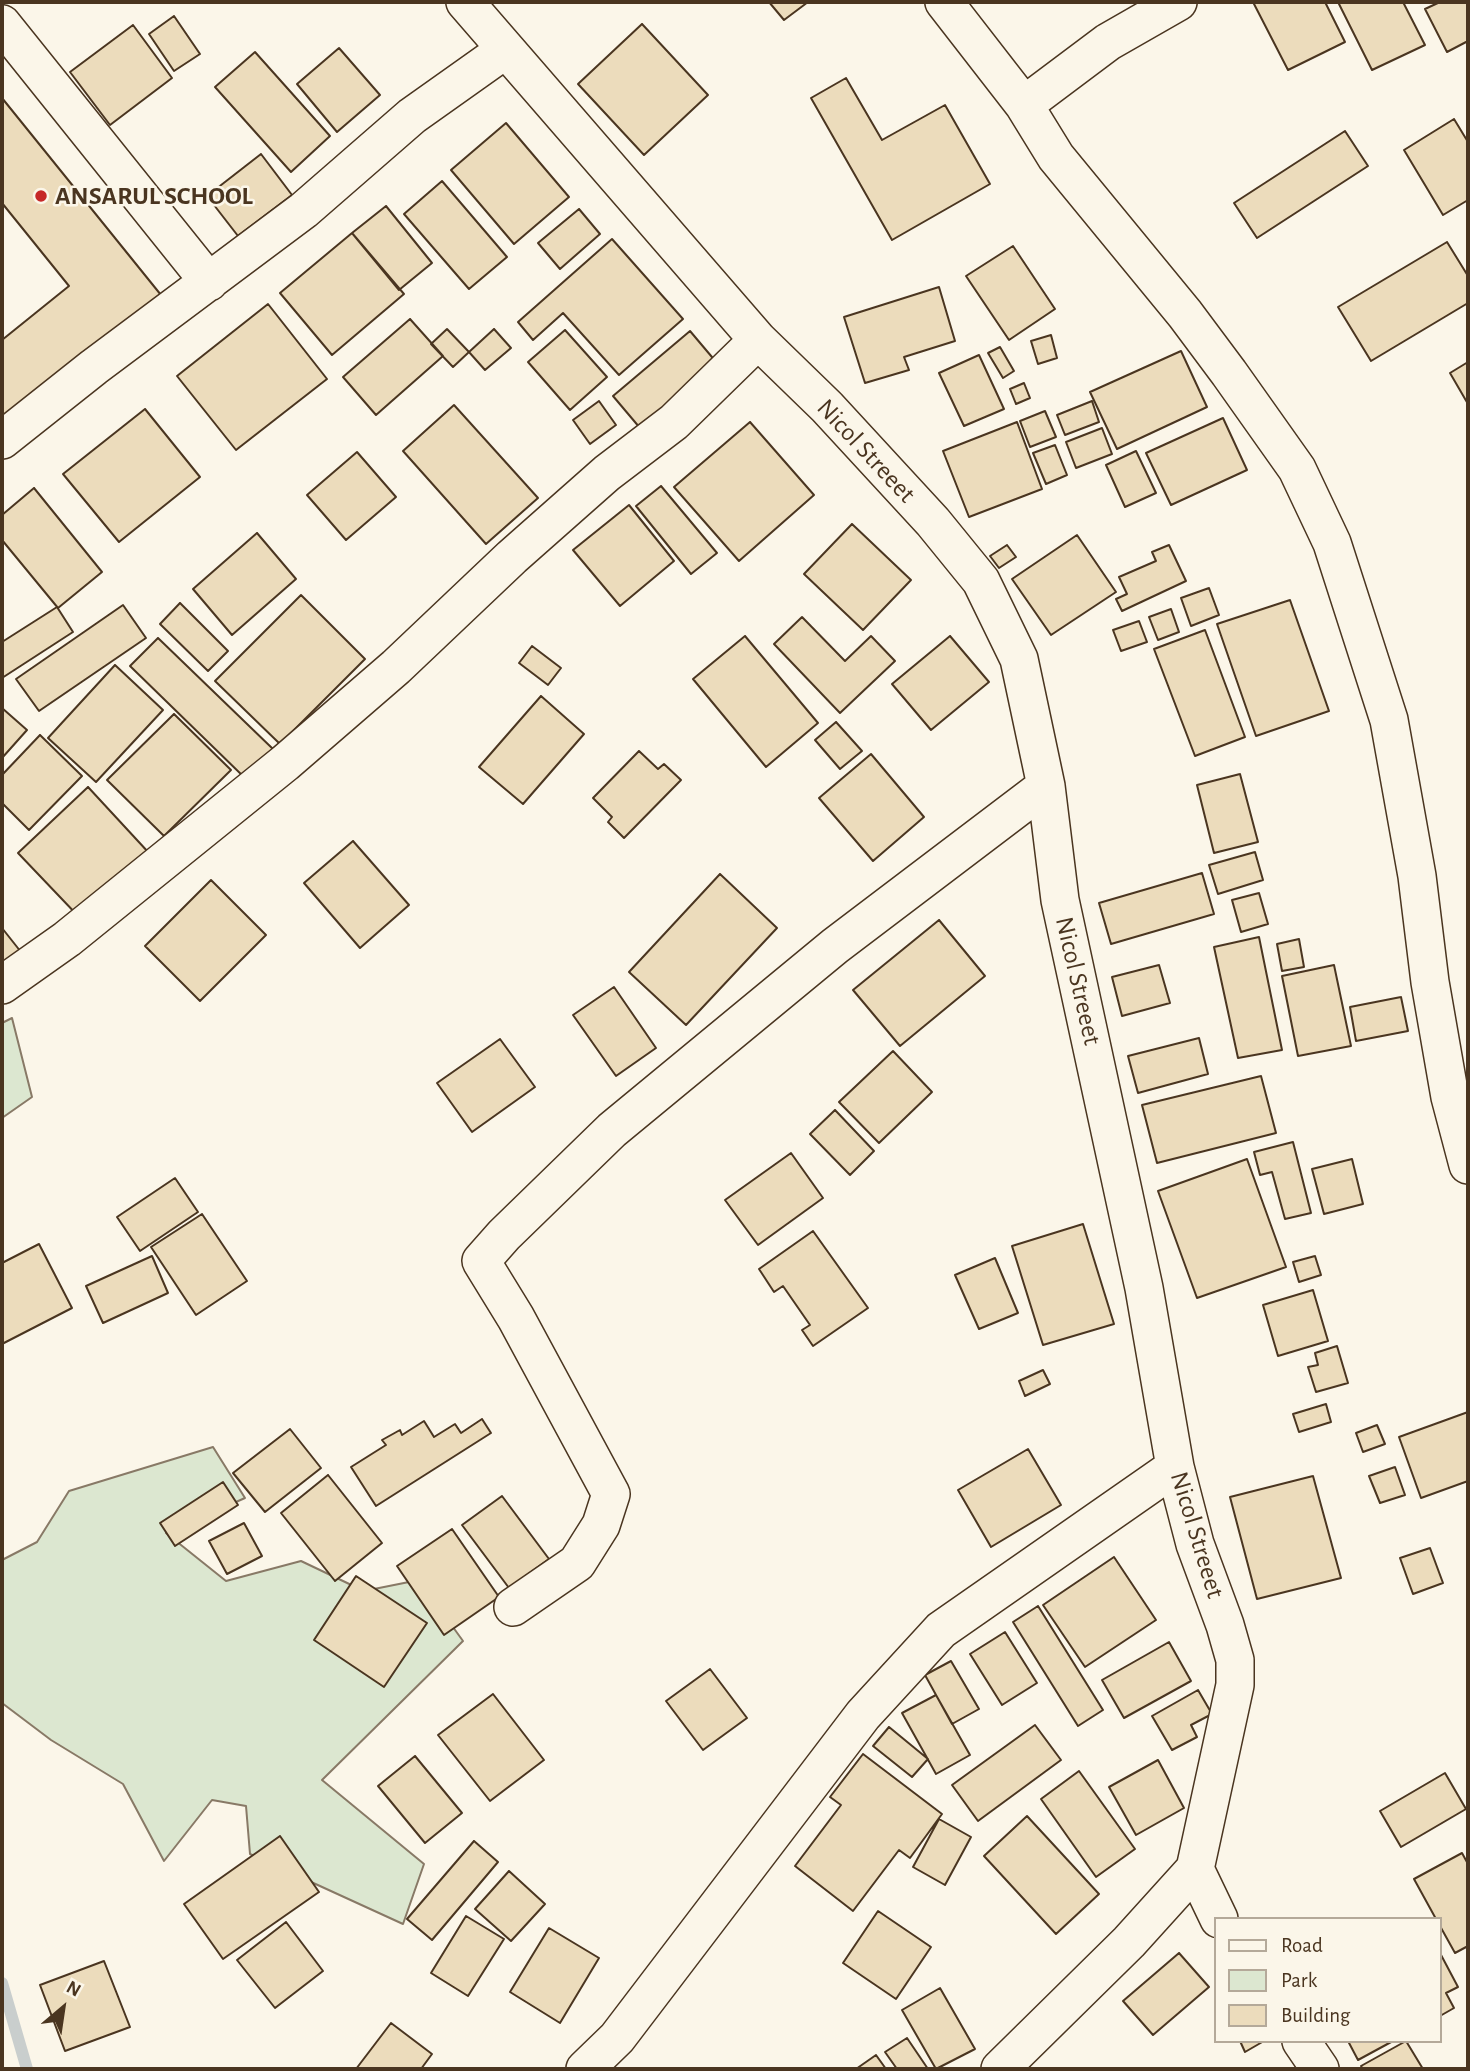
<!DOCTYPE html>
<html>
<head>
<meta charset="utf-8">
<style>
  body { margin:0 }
  #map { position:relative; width:1470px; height:2071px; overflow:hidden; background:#fbf6e9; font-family:"Alegreya Sans",sans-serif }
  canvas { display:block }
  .frame { position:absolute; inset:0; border:4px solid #4a3520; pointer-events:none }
  .legend { position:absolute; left:1214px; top:1917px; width:228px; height:126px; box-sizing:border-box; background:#fbf6e9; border:2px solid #b4a999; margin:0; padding:9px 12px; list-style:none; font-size:21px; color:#4a3520 }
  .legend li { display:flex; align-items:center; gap:14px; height:35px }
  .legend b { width:35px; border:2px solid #b4a999 }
  .north { position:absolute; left:28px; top:1973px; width:70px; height:70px; -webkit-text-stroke:5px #fbf6e9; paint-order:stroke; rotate:29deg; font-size:19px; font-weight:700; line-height:28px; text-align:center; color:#4a3520 }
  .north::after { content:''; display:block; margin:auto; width:24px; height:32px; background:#4a3520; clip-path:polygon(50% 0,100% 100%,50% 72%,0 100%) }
</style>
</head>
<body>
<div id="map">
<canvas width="1470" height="2071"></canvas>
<div class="frame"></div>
<ul class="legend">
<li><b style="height:9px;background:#fbf6e9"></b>Road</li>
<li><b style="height:19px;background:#dce7d0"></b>Park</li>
<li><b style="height:19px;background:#ecdcbc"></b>Building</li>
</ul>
<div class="north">N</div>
</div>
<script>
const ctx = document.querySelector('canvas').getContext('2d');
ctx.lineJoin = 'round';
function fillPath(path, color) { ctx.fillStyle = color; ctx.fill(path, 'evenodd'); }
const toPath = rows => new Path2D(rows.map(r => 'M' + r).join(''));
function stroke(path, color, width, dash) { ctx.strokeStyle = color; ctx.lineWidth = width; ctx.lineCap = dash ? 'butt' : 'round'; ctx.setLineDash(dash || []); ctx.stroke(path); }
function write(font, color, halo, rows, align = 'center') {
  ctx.font = font + ' "Alegreya Sans",sans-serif'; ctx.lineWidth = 5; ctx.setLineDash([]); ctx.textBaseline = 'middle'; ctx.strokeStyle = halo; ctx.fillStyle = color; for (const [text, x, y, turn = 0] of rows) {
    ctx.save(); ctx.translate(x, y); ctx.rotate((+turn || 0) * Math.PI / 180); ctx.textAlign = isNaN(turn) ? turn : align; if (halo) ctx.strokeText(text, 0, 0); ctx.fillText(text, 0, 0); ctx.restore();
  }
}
const green = toPath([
  [12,1018,32,1097,2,1118,2,1023,12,1018],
  [213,1447,245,1498,166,1533,226,1581,301,1561,364,1591,419,1580,463,1641,322,1780,424,1864,403,1924,250,1854,246,1806,212,1800,164,1861,123,1784,51,1740,2,1703,2,1560,37,1542,69,1491,213,1447]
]);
fillPath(green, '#dce7d0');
stroke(green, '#887966', 2);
stroke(toPath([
  [2,1983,27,2069]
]), '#c9cecd', 12);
const building = toPath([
  [769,2,808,2,784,20,769,2],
  [1253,2,1325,2,1345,42,1288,70,1253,2],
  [1338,2,1403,2,1425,45,1372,70,1338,2],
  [1440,2,1468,2,1468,41,1447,52,1425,9,1440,2],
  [174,16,200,54,174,71,149,34,174,16],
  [642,24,708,95,644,155,578,84,642,24],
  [133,25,172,78,110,125,70,72,133,25],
  [339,48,380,95,337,132,297,84,339,48],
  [255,52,330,136,291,172,215,87,255,52],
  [846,78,882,140,945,105,990,184,892,240,811,98,846,78],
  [2,98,161,295,2,423,2,340,69,286,2,203,2,98],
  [1454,119,1468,142,1468,200,1443,215,1404,150,1454,119],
  [506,123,569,197,514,244,451,170,506,123],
  [1345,131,1368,166,1257,238,1234,203,1345,131],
  [261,154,292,195,238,236,207,196,261,154],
  [442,181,507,257,469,289,404,214,442,181],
  [386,206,432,263,399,290,352,233,386,206],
  [579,209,600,234,560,269,538,243,579,209],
  [352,233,404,294,332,355,280,293,352,233],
  [612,239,683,319,619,375,563,313,533,340,518,322,612,239],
  [1447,242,1468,276,1468,303,1371,361,1338,307,1447,242],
  [1013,246,1055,309,1009,340,966,276,1013,246],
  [939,287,955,341,904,357,909,370,865,383,844,317,939,287],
  [268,304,327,379,236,450,177,376,268,304],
  [410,319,443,356,376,415,343,377,410,319],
  [447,329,469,352,453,367,431,344,447,329],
  [494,329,511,348,485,370,469,352,494,329],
  [565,330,607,377,570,410,528,362,565,330],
  [690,331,717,363,640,428,613,396,690,331],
  [1051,335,1057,358,1038,364,1031,341,1051,335],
  [1000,347,1014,371,1003,378,988,353,1000,347],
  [1181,351,1207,407,1117,449,1090,392,1181,351],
  [979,355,1004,409,964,426,939,373,979,355],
  [1468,362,1468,404,1450,373,1468,362],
  [1024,383,1030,398,1016,404,1010,389,1024,383],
  [599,401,616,425,590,444,573,420,599,401],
  [1092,401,1099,422,1065,435,1057,415,1092,401],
  [454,405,538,498,486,544,403,451,454,405],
  [145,409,200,477,119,542,63,474,145,409],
  [1045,411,1056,437,1030,447,1020,421,1045,411],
  [1223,418,1247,470,1171,505,1146,453,1223,418],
  [750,422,814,495,739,561,674,487,750,422],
  [1017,422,1042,489,969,517,943,451,1017,422],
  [1102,428,1112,454,1076,468,1066,442,1102,428],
  [1055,445,1067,475,1046,484,1033,453,1055,445],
  [1136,451,1156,493,1125,507,1106,465,1136,451],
  [357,452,396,497,346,540,307,495,357,452],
  [661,486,717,553,691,574,636,506,661,486],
  [34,488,102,572,58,608,2,540,2,515,34,488],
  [629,505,674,561,620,606,573,550,629,505],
  [852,524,911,580,863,630,804,574,852,524],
  [257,533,296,579,232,635,193,589,257,533],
  [1077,535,1116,592,1051,635,1012,579,1077,535],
  [1007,545,1016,557,999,568,990,556,1007,545],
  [1169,545,1186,581,1122,611,1116,599,1127,594,1119,577,1156,561,1152,552,1169,545],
  [1209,588,1219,615,1191,626,1181,598,1209,588],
  [301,595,365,659,280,744,215,681,301,595],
  [1290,600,1329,711,1256,736,1217,624,1290,600],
  [180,603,228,651,208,671,160,624,180,603],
  [123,605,146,638,39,711,16,679,123,605],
  [57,607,73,632,2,678,2,642,57,607],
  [1171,609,1179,632,1158,640,1149,617,1171,609],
  [802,617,845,661,871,636,895,661,840,713,774,644,802,617],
  [1139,621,1147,642,1121,651,1113,630,1139,621],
  [1205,630,1245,737,1195,756,1154,649,1205,630],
  [745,636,818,723,766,767,693,679,745,636],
  [950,636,989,682,931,730,892,684,950,636],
  [158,638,274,750,246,779,130,666,158,638],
  [532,646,561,668,548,685,519,663,532,646],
  [115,665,163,710,96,782,48,738,115,665],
  [541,696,584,734,523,804,479,767,541,696],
  [2,708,27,730,2,758,2,708],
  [174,714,231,770,164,836,107,780,174,714],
  [836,722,862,751,840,769,815,740,836,722],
  [40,735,82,776,29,830,2,803,2,775,40,735],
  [639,751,658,769,664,764,681,780,624,838,608,822,612,817,593,798,639,751],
  [871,754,924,817,873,861,819,798,871,754],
  [1240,774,1258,842,1214,853,1197,785,1240,774],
  [88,787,149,853,80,918,18,853,88,787],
  [353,841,409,905,360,948,304,883,353,841],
  [1255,852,1263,880,1218,894,1209,865,1255,852],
  [1202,873,1214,914,1111,944,1099,903,1202,873],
  [720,874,777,928,686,1025,629,972,720,874],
  [211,880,266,935,200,1001,145,946,211,880],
  [1259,893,1268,924,1241,932,1232,900,1259,893],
  [939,920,985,976,900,1046,853,990,939,920],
  [2,928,21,952,2,967,2,928],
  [1259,937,1282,1050,1238,1058,1214,947,1259,937],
  [1299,939,1304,967,1282,971,1277,944,1299,939],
  [1159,965,1170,1003,1122,1016,1112,977,1159,965],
  [1334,965,1351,1046,1298,1056,1282,976,1334,965],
  [614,987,656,1048,616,1076,573,1015,614,987],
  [1401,997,1408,1031,1356,1041,1350,1007,1401,997],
  [1199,1038,1208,1074,1138,1093,1128,1056,1199,1038],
  [500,1039,535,1087,472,1132,437,1083,500,1039],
  [893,1051,932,1092,879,1143,839,1102,893,1051],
  [1261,1076,1276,1133,1157,1163,1142,1105,1261,1076],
  [835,1110,874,1151,850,1175,810,1134,835,1110],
  [1293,1142,1311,1213,1285,1219,1272,1172,1260,1175,1254,1152,1293,1142],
  [791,1153,823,1198,758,1245,725,1200,791,1153],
  [1247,1159,1286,1267,1197,1298,1158,1191,1247,1159],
  [1352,1159,1363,1204,1324,1214,1312,1169,1352,1159],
  [175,1178,198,1212,140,1251,117,1217,175,1178],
  [202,1214,247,1281,196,1315,151,1247,202,1214],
  [1083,1224,1114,1324,1043,1345,1012,1246,1083,1224],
  [813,1231,868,1308,813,1346,802,1330,810,1325,783,1286,774,1292,759,1269,813,1231],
  [39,1244,72,1308,2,1344,2,1263,39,1244],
  [152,1256,168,1293,103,1323,86,1286,152,1256],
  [1315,1256,1321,1275,1299,1282,1293,1262,1315,1256],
  [995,1258,1018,1313,979,1329,955,1275,995,1258],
  [1313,1290,1328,1341,1278,1356,1263,1305,1313,1290],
  [1337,1346,1348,1383,1316,1392,1308,1367,1318,1365,1315,1353,1337,1346],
  [1043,1370,1050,1384,1025,1396,1019,1381,1043,1370],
  [1326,1404,1331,1422,1299,1432,1293,1414,1326,1404],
  [1468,1412,1468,1481,1421,1498,1399,1437,1468,1412],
  [482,1419,491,1433,376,1506,351,1467,386,1445,382,1440,400,1430,402,1435,424,1421,434,1437,455,1424,461,1433,482,1419],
  [1377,1425,1385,1444,1363,1452,1356,1433,1377,1425],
  [290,1429,321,1468,265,1512,233,1473,290,1429],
  [1028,1449,1061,1505,991,1547,958,1490,1028,1449],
  [1395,1467,1405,1495,1380,1503,1369,1476,1395,1467],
  [328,1475,382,1543,335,1581,281,1513,328,1475],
  [1313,1476,1341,1578,1257,1599,1230,1497,1313,1476],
  [223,1482,238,1505,175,1546,160,1523,223,1482],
  [502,1496,549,1559,509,1588,462,1525,502,1496],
  [244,1523,262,1556,227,1574,209,1541,244,1523],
  [452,1529,499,1597,444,1635,397,1566,452,1529],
  [1430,1548,1443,1583,1413,1594,1400,1558,1430,1548],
  [1114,1557,1156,1620,1085,1667,1043,1605,1114,1557],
  [356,1576,427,1623,384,1687,314,1640,356,1576],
  [1038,1606,1103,1710,1078,1726,1013,1622,1038,1606],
  [1005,1632,1037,1683,1002,1705,970,1654,1005,1632],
  [1169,1642,1191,1681,1124,1718,1102,1680,1169,1642],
  [951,1661,979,1709,952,1724,925,1675,951,1661],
  [710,1669,747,1718,703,1750,666,1701,710,1669],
  [1198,1690,1212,1714,1191,1725,1197,1737,1172,1750,1152,1716,1198,1690],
  [493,1694,544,1760,490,1801,438,1735,493,1694],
  [936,1695,970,1755,936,1774,902,1713,936,1695],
  [1035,1725,1061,1760,978,1821,952,1785,1035,1725],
  [889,1727,928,1759,912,1777,873,1746,889,1727],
  [863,1754,942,1814,910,1858,899,1850,853,1911,795,1866,841,1805,830,1797,863,1754],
  [415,1756,462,1813,425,1843,378,1786,415,1756],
  [1158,1760,1184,1808,1136,1835,1109,1787,1158,1760],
  [1079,1771,1135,1849,1096,1877,1041,1799,1079,1771],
  [1445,1773,1466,1809,1401,1847,1380,1811,1445,1773],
  [1027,1816,1099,1894,1056,1934,984,1856,1027,1816],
  [939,1819,971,1837,945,1885,913,1867,939,1819],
  [280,1836,319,1892,223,1959,184,1904,280,1836],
  [474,1841,498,1862,432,1940,407,1919,474,1841],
  [1462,1853,1468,1864,1468,1946,1455,1953,1440,1926,1440,1919,1436,1919,1414,1879,1462,1853],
  [509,1871,545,1904,511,1941,475,1909,509,1871],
  [878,1911,931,1947,896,1999,843,1963,878,1911],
  [466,1916,504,1939,468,1996,431,1973,466,1916],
  [286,1922,323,1971,275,2008,237,1960,286,1922],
  [549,1928,599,1958,560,2023,510,1992,549,1928],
  [1179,1953,1209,1987,1153,2035,1123,2001,1179,1953],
  [1440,1953,1458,1987,1446,1993,1454,2008,1440,2016,1440,1953],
  [104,1961,130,2027,65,2051,40,1985,104,1961],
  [940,1988,975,2049,936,2069,902,2010,940,1988],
  [391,2023,432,2054,421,2069,356,2069,391,2023],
  [907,2038,928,2069,897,2069,885,2052,907,2038],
  [1240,2041,1264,2041,1245,2052,1240,2041],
  [1348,2041,1393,2041,1358,2060,1348,2041],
  [1406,2041,1423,2069,1363,2069,1361,2066,1406,2041],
  [876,2055,886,2069,856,2069,876,2055]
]);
fillPath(building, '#ecdcbc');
stroke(building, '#4a3520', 2);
const minor = toPath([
  [465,2,758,340,827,407,933,522,981,581,1019,659,1046,786,1060,900,1144,1288,1175,1467,1195,1544,1225,1625,1235,1660,1235,1685,1195,1869,1129,1942,1000,2069],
  [944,2,1024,105,1108,42,1178,2],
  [2,24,209,282],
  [1024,105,1056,157,1185,314,1229,373,1297,469,1332,543,1389,720,1417,876,1430,982,1450,1097,1468,1165],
  [2,440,94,367,304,210,412,116,505,50],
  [2,985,67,939,285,763,396,667,512,557,607,473,674,422,758,340],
  [513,1607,577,1563,601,1525,611,1494,516,1318,481,1261,504,1235,612,1130,835,946,1046,786],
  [1195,1869,1219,1919],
  [1301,2041,1320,2069],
  [585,2069,617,2038,863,1715,941,1630,1175,1467]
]);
stroke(minor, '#4a3520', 40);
stroke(minor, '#fbf6e9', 37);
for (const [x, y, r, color] of [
  [41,196,7,"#c62828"]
]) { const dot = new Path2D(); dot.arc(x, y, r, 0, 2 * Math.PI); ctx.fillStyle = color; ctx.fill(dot); stroke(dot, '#fbf6e9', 2.5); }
write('bold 26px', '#4a3520', '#fbf6e9', [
  ["ANSARUL SCHOOL",55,196]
], 'left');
write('26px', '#4a3520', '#fbf6e9', [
  ["Nicol Streeet",866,451,47],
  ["Nicol Streeet",1078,981,77],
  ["Nicol Streeet",1197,1535,73]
]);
</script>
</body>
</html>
